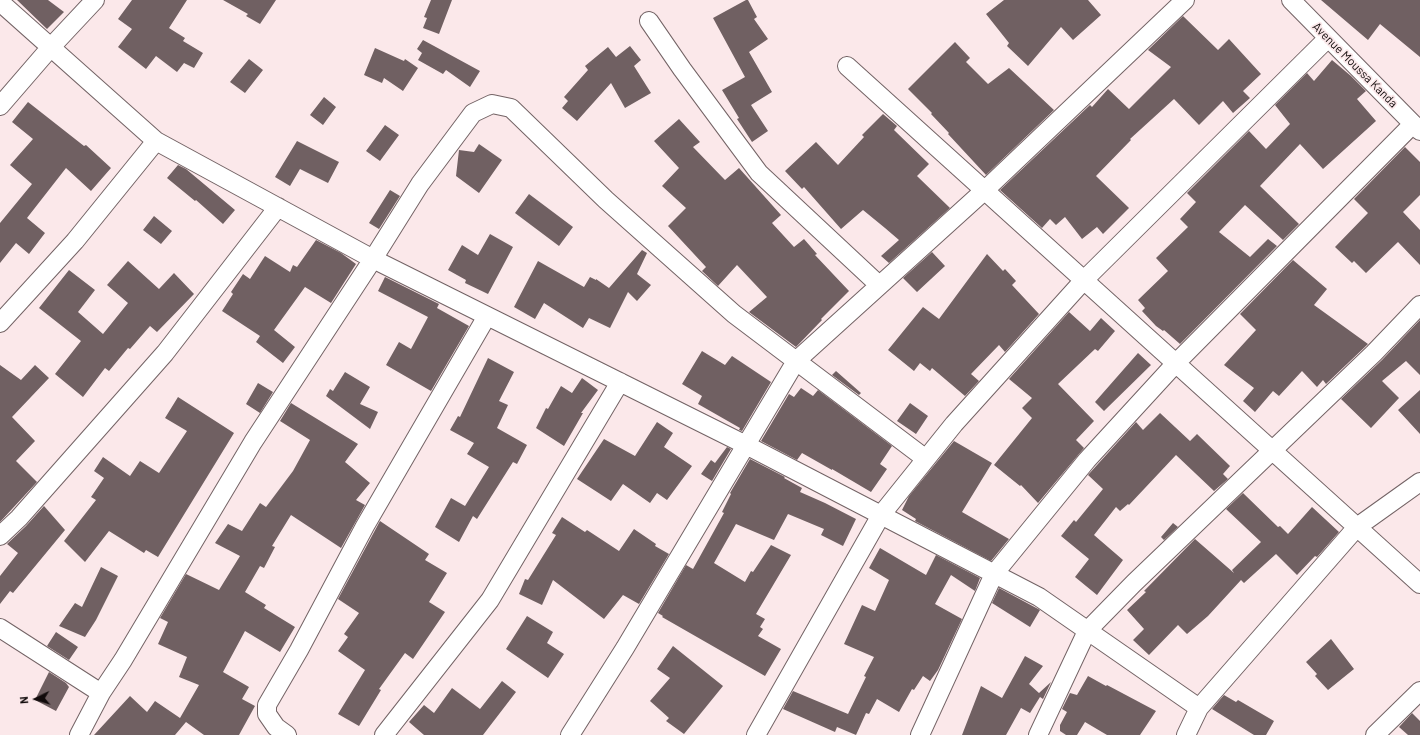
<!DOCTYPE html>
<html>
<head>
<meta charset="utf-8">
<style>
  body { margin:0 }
  #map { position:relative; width:1420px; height:735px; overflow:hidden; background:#fbe8ea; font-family:Barlow,sans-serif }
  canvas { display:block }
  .north { position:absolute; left:16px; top:679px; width:40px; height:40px; -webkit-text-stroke:3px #fbe8ea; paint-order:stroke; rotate:265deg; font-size:11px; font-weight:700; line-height:16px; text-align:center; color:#100a0a }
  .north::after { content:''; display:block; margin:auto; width:14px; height:18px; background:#100a0a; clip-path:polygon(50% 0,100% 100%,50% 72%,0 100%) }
</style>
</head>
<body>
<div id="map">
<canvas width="1420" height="735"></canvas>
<div class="north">N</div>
</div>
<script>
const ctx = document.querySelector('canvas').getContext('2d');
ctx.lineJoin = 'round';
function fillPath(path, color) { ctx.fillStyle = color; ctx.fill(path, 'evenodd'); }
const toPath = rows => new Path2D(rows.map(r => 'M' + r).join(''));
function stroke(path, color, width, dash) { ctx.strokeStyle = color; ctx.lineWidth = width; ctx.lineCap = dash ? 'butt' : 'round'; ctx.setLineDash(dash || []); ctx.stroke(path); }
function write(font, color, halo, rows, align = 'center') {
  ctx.font = font + ' Barlow,sans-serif'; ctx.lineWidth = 3.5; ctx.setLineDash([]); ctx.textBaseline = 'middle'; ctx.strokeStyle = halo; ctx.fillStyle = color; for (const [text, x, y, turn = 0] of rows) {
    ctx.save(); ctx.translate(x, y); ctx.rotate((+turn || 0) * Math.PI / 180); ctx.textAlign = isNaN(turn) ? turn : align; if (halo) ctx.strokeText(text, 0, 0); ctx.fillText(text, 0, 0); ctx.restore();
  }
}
fillPath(toPath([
  [17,0,48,0,64,12,47,29],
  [132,0,187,0,169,28,185,38,183,41,203,53,194,68,184,63,177,72,156,56,146,69,118,47,132,29,118,19],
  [223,0,276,0,260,24,246,16,248,14],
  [431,0,452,0,439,34,423,28,427,18,424,17],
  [746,0,748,0,757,17,754,19,768,39,749,52,772,92,751,105,768,131,752,142,737,119,739,118,722,90,745,77,713,18],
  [1004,0,1088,0,1101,15,1073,40,1061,27,1028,66,1007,46,1009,43,986,14],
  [1321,0,1420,0,1420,57,1380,24,1368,40],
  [1183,16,1218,50,1229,39,1261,74,1243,91,1250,98,1233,113,1223,101,1199,125,1174,99,1130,139,1131,140,1096,176,1129,208,1103,234,1097,227,1082,239,1065,217,1056,225,1050,219,1042,228,1000,190,1090,105,1092,107,1108,89,1129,109,1171,67,1148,50],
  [423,40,480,71,470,87,446,70,443,74,418,60,422,53,417,49],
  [955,42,970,58,966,62,988,84,1009,68,1054,110,986,175,948,134,949,133,931,114,932,113,908,89],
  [630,46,641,60,634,66,651,93,625,108,611,83,577,121,562,108,568,101,564,97,588,70,585,66,608,47,616,57],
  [375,48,404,61,405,59,418,68,403,91,384,78,382,83,364,75],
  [249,59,263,70,245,93,230,82],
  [1332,60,1351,76,1366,91,1357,99,1376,121,1323,169,1300,144,1260,186,1299,224,1283,240,1245,205,1219,232,1250,257,1268,239,1277,246,1180,344,1164,330,1163,331,1156,326,1142,311,1145,308,1138,300,1168,271,1156,258,1188,227,1180,219,1196,202,1187,193,1249,131,1266,149,1290,124,1275,105,1307,73,1314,81],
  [324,97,336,107,323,125,310,115],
  [28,102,84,146,86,145,111,168,91,191,66,168,27,218,45,233,29,254,16,243,0,263,0,223,32,184,10,165,33,139,12,122],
  [883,114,897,126,894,130,929,164,917,176,950,208,889,263,881,256,899,240,885,228,863,210,841,229,804,187,802,189,785,171,816,142,838,165,864,137,862,135],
  [679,119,700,142,693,147,725,180,739,168,781,215,772,223,794,247,804,239,817,254,815,255,849,291,821,319,822,320,796,347,749,312,767,297,737,265,718,286,702,271,706,267,668,226,686,208,662,186,679,168,654,141],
  [385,125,399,135,380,161,366,151],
  [297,141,339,162,328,183,300,169,290,186,275,177],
  [479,144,502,160,479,193,456,176,459,150,474,152],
  [1405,147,1420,162,1420,195,1403,212,1420,230,1420,265,1398,242,1366,273,1354,261,1352,263,1335,247,1368,213,1354,199],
  [178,165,186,169,235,210,223,224,196,200,195,201,167,178],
  [390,190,400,196,379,229,369,223],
  [529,194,573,227,559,246,515,213],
  [154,216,172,231,161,244,143,230],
  [490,234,513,247,488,294,465,283,466,280,448,270,462,245,478,255],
  [316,240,341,253,356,264,331,303,305,287,274,330,295,347,283,363,256,342,260,336,222,311,233,294,231,292,243,274,250,279,265,256,290,272,293,265,297,267],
  [642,250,647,253,637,274,651,285,637,301,628,292,610,328,589,318,583,328,544,303,535,319,514,307,538,261,584,287,590,277,596,280,596,279,609,288],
  [932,252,945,266,917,292,903,278],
  [987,254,1003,271,1005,269,1016,281,1012,285,1039,314,1005,352,999,345,971,374,979,381,965,396,932,368,930,371,920,363,914,371,888,350,923,307,939,319],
  [1293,260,1327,289,1314,305,1368,344,1326,384,1323,380,1317,387,1302,371,1279,396,1273,391,1255,412,1243,401,1254,388,1224,365,1256,330,1240,314],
  [128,261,159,289,174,273,194,294,157,332,150,326,130,349,128,348,109,371,105,368,83,397,55,374,81,341,39,308,69,270,95,290,78,312,103,334,128,303,107,285],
  [385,277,439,304,437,308,469,326,431,391,386,365,399,342,411,349,428,317,378,291],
  [1069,312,1090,331,1101,318,1115,331,1098,351,1095,349,1058,384,1094,421,1076,440,1084,448,1038,503,1021,485,1020,486,994,465,1032,418,1022,408,1032,398,1009,379],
  [1420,320,1420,375,1406,361,1382,381,1399,398,1371,428,1341,399,1382,360],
  [702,351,725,365,732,356,771,382,742,431,739,430,740,428,698,404,702,396,682,384],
  [1138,353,1151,365,1104,411,1095,402],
  [488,358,514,372,499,401,508,405,497,428,527,445,517,464,513,462,477,519,473,516,459,542,435,527,451,498,465,506,489,467,467,454,474,443,450,430,458,416,460,417],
  [0,365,21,380,35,365,49,378,12,417,35,441,16,461,37,482,0,522],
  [836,371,861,393,859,395,832,375],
  [345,372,370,387,360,404,378,412,370,429,326,396,330,389,333,391],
  [582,378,598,390,581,413,583,413,564,446,536,428,546,408,548,409,561,386,572,393],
  [258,383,273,392,260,413,246,404],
  [801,388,813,396,818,390,892,446,880,464,887,469,871,492,832,469,832,470,802,453,797,460,761,441,789,394,794,397],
  [1420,390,1420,434,1398,410],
  [178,397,234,433,158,557,146,550,144,553,109,531,85,562,64,541,96,500,91,497,104,478,94,471,103,457,130,476,140,461,159,473,187,431,165,418],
  [291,403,358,444,345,462,370,483,356,500,365,505,341,548,291,515,272,546,275,547,264,568,260,566,245,592,266,605,264,608,295,627,280,652,245,631,223,672,249,687,242,699,255,706,239,735,204,735,186,722,175,735,94,735,130,696,147,712,155,701,180,718,199,685,179,677,187,657,158,644,168,622,160,618,186,574,219,590,240,556,215,543,228,524,242,531,260,503,266,507,293,471,310,440,280,421],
  [910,403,928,416,916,434,897,421],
  [1160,413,1190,441,1197,434,1230,466,1223,474,1228,479,1214,491,1176,455,1129,505,1128,504,1120,511,1116,507,1094,535,1123,560,1097,595,1075,577,1089,559,1061,536,1074,520,1076,522,1103,489,1088,475,1136,422,1143,430],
  [657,422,673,433,664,447,692,466,667,500,657,493,650,503,623,484,611,501,577,479,604,439,635,456],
  [954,441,992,463,962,512,1009,539,991,561,915,521,916,519,902,510,909,496],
  [727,447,731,449,712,481,701,474,711,460,715,463],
  [750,459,785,477,784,478,802,488,800,492,825,503,856,519,843,546,821,535,824,529,788,514,774,540,736,524,714,563,745,582,751,571,753,572,771,545,791,555,756,614,765,619,760,627,763,629,758,636,781,649,765,676,662,617,663,616,658,613,686,565,693,569,724,513,722,512,731,494,730,493],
  [1243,493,1278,527,1280,526,1288,534,1312,507,1339,532,1317,557,1315,556,1297,575,1276,554,1244,583,1241,580,1208,616,1187,634,1178,625,1149,655,1133,640,1144,629,1127,610,1146,592,1144,591,1195,539,1234,573,1232,570,1261,542,1226,509],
  [44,506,65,530,13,593,10,591,0,604,0,576,18,553,7,544,26,526],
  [562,517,585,532,587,530,619,551,634,529,656,544,655,546,669,554,639,604,623,595,604,619,553,580,542,605,519,594,525,579,528,580,556,535,552,533],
  [380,521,429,554,425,560,447,573,429,602,445,612,413,659,405,653,379,689,381,690,359,726,338,714,365,670,338,651,348,637,344,634,359,613,338,599],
  [1173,523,1178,527,1164,540,1161,537],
  [880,548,926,575,936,555,980,578,975,591,951,575,935,604,962,619,938,670,930,681,923,676,914,690,912,689,899,712,877,699,869,714,866,713,856,735,837,727,835,732,783,709,793,691,848,714,866,677,864,676,874,657,844,644,862,605,875,611,889,580,869,568],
  [101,567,118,576,96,620,85,637,59,626,75,603,82,607],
  [999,588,1040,610,1030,627,992,603],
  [527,616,553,632,547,643,564,654,548,678,506,649],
  [56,632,78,647,69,660,47,646],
  [1331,639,1354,669,1328,690,1315,676,1317,674,1306,662],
  [673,646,723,686,684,734,666,721,669,718,650,701,670,678,657,669],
  [1025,656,1043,666,1029,684,1039,693,1051,682,1043,699,1040,697,1030,713,1021,708,1006,735,962,735,981,686,1002,698],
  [49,672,66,683,69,687,56,711,35,700],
  [1088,676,1106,686,1107,685,1156,711,1140,735,1107,735,1085,722,1077,735,1066,735,1060,731,1060,725,1067,712,1062,709,1070,693,1077,695],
  [502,681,516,692,483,735,424,735,409,722,424,705,434,713,452,688,480,709],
  [1224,695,1236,702,1238,700,1274,721,1266,735,1254,735,1212,709],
  [1412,713,1420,721,1420,735,1408,735,1399,727]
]), '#706062');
const street = toPath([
  [1291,0,1420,131],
  [0,2,156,141,373,259,746,445,1039,597,1199,708],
  [649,21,682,69,759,173,879,285],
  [847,66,1420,584],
  [0,106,51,47,95,0],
  [0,323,75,241,156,141],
  [0,536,19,518,165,353,278,207],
  [0,628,101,693],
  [79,735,101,693,123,660,253,442,373,259,420,184,473,113,492,104,511,108,606,200,734,314,926,459],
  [287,735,276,727,267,714,267,705,299,650,365,526,487,316],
  [384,735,490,600,620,382],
  [570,735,625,648,796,361,985,190,1185,0],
  [756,735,881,515,954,424,1084,280,1328,38],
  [920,735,994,574,1087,460,1176,363,1413,124],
  [1038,735,1087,631,1134,583,1374,353,1420,305],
  [1186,735,1199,708,1357,527,1420,482],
  [1375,735,1420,691]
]);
stroke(street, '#736365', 20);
stroke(street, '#fff', 18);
write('12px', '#100a0a', '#fbe8ea', [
  ["Avenue Moussa Kanda",1355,65,45]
]);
</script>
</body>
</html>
